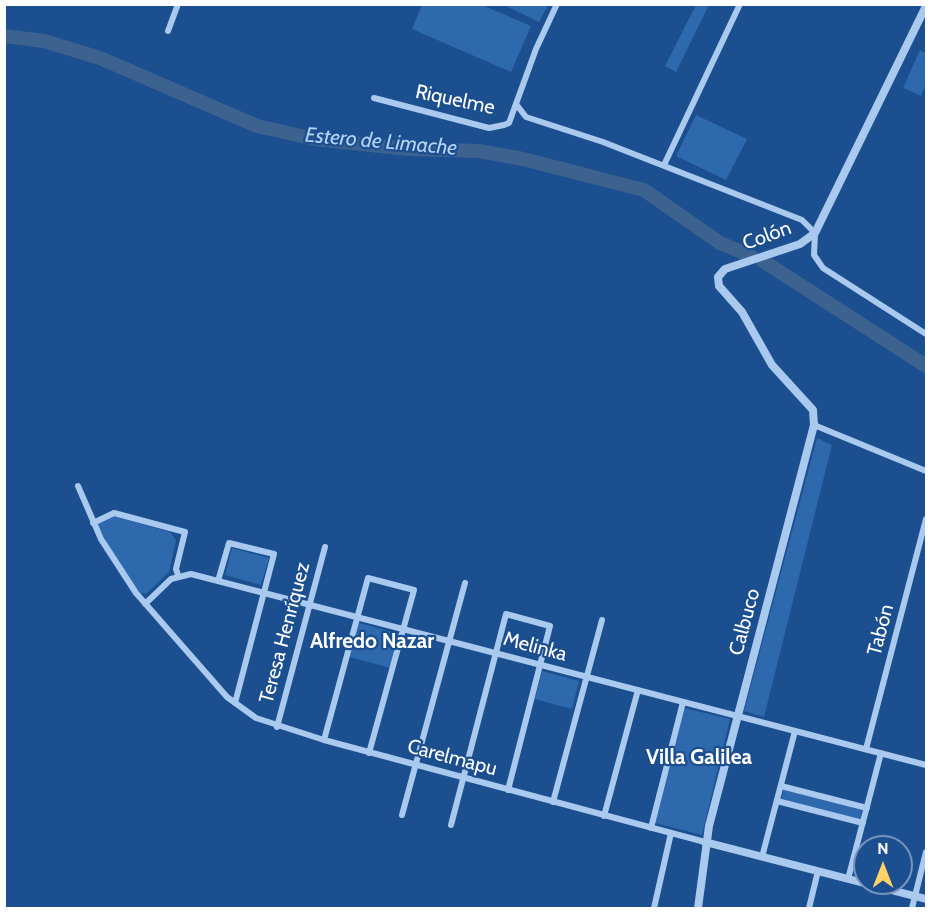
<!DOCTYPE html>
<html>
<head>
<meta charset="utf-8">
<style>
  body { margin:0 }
  #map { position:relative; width:931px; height:913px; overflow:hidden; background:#1b4f8f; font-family:Cabin,sans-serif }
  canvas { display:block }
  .frame { position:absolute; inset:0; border:6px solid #fff; pointer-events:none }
  .north { position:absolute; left:853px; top:835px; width:60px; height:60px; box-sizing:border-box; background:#1b4f8f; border:2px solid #7695bc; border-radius:50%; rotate:0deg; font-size:16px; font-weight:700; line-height:24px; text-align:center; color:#fff }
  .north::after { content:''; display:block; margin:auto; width:21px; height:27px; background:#ffd166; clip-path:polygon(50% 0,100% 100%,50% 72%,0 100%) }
</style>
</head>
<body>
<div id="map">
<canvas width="931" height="913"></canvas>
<div class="frame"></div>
<div class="north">N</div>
</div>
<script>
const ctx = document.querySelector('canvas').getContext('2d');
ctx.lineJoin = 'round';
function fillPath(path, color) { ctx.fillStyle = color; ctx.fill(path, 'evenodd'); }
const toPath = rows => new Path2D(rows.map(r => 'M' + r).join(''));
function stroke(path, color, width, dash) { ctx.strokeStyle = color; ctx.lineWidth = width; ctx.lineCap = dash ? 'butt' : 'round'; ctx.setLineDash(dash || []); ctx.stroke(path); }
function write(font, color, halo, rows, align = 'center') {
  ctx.font = font + ' Cabin,sans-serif'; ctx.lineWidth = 4.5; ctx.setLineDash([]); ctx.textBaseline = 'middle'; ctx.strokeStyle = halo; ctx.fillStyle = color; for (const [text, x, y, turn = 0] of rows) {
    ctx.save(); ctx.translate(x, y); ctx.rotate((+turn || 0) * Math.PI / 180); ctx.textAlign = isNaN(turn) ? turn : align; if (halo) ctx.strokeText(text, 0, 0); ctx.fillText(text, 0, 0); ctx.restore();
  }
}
fillPath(toPath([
  [422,5,482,5,531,26,511,72,412,29],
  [504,5,548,5,539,22],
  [696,5,709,5,676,72,665,66],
  [920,50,926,53,926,83,921,96,903,88],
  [696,115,747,139,726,180,676,156],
  [817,438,832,445,764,717,744,711],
  [113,516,170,532,176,540,169,572,146,594,140,593,122,570,97,524],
  [232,548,269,558,261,585,225,575],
  [359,623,399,634,390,668,350,657],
  [542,671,579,681,572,709,535,699],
  [684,708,730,719,702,835,655,823],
  [784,789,862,810,860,820,781,799]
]), '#2e69ad');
stroke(toPath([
  [4,36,44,41,100,58,257,126,315,139,408,149,479,151,523,159,644,190,720,243,751,256],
  [763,261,926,366]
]), '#3c6290', 14);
stroke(toPath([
  [168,31,178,4],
  [374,98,489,128,504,125,509,123,536,49,557,4],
  [516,104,526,117,603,142,802,220,815,233,814,255,823,268,926,334],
  [664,165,740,4],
  [814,425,926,471],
  [78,486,101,539,136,593,227,697,256,718,324,740,705,842],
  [93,523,114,513,185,532,176,569,178,575],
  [218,581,229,543,274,554,235,703],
  [145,604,171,579,191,574,926,765],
  [277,727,325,547],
  [324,740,368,578,414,590,369,753],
  [866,749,926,519],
  [781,786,867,808],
  [777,801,863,823],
  [553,802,602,620],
  [402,815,465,583],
  [604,816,638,690],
  [451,825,506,614,550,626,508,790],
  [651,828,683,702],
  [762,857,795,731],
  [848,879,881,753],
  [654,908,671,833],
  [809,908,818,871],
  [912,908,926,852]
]), '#a9c9ee', 6);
stroke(toPath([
  [705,842,926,899],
  [698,908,709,826,814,425,813,410,772,365,742,312,719,286,718,277,725,269,800,244,815,233,926,6]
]), '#a9c9ee', 8);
write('20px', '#fff', '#1b4f8f', [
  ["Riquelme",455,100,12],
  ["Colón",767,236,-20],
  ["Calbuco",745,622,-75],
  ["Tabón",881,630,-75],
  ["Teresa Henríquez",285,633,-75],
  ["Melinka",535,647,15],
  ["Carelmapu",452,758,15]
]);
write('italic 21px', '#b5d3f5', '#1b4f8f', [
  ["Estero de Limache",381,142,5]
]);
write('bold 21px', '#fff', '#1b4f8f', [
  ["Alfredo Nazar",372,642],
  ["Villa Galilea",699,758]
]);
</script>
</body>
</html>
